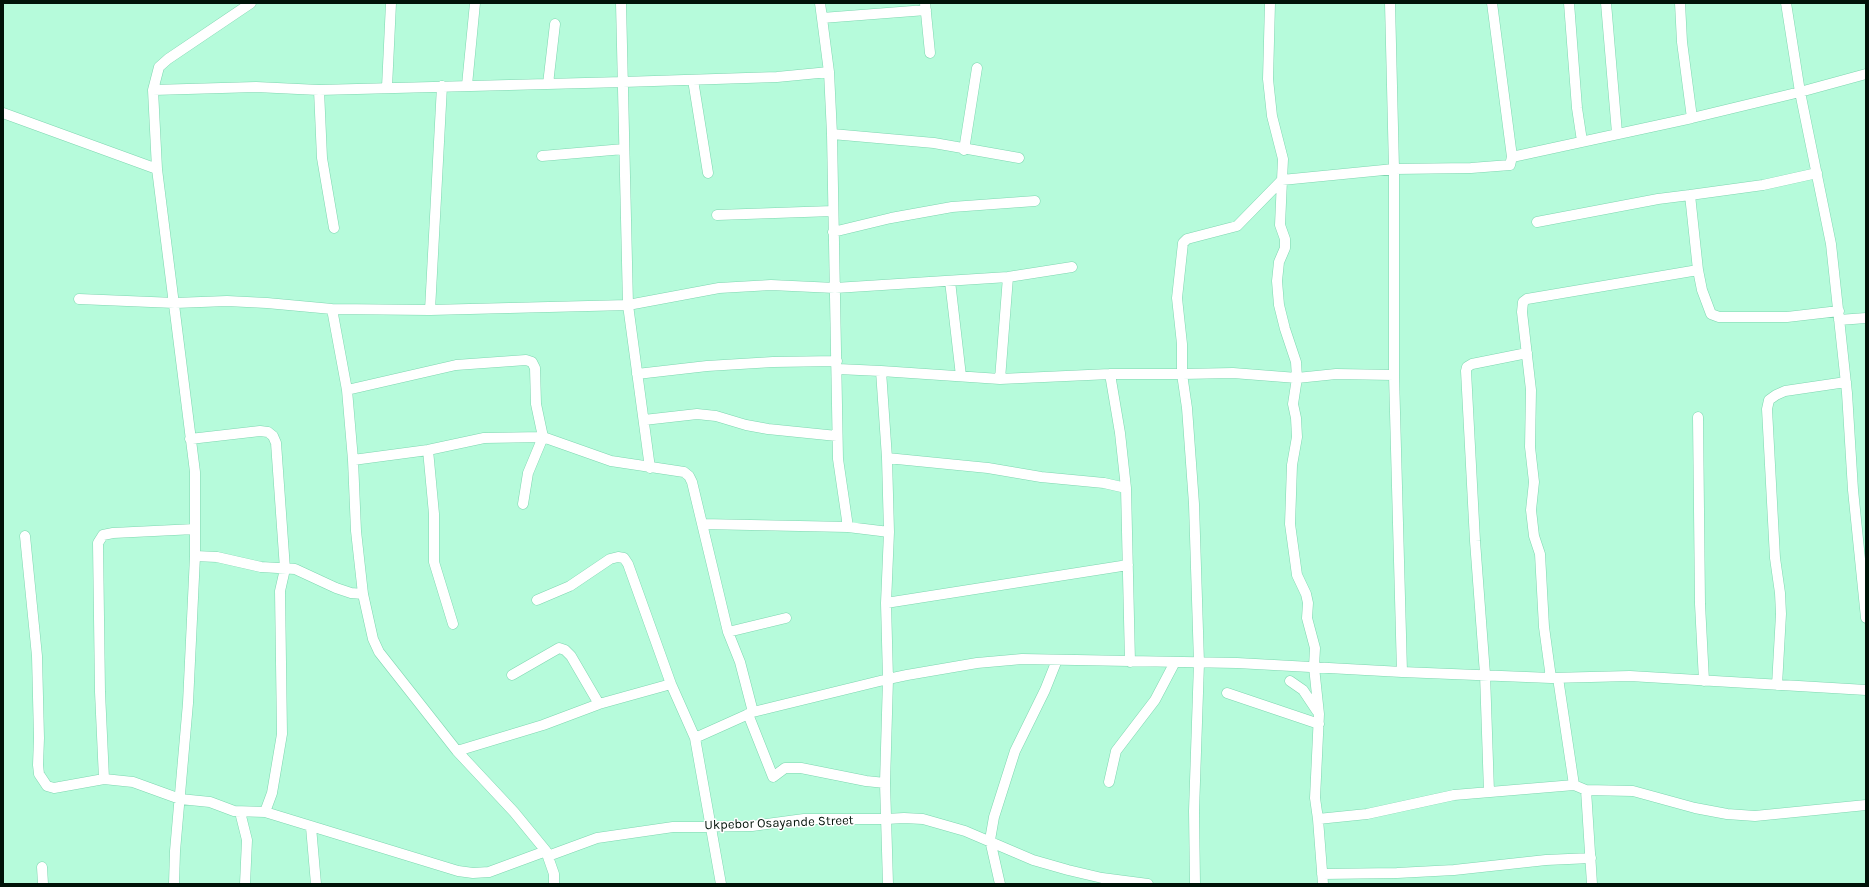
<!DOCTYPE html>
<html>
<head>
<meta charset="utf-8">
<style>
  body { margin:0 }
  #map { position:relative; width:1869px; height:887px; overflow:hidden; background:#b6fbdb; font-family:Karla,sans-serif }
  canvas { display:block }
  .frame { position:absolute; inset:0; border:4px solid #001208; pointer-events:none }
</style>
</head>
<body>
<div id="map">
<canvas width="1869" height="887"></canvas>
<div class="frame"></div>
</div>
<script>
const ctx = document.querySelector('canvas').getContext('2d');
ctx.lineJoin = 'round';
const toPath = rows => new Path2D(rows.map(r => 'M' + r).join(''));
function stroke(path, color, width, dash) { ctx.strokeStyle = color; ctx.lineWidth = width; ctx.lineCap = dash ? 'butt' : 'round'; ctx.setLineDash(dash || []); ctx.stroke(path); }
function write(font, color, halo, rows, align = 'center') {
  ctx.font = font + ' Karla,sans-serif'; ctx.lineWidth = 3; ctx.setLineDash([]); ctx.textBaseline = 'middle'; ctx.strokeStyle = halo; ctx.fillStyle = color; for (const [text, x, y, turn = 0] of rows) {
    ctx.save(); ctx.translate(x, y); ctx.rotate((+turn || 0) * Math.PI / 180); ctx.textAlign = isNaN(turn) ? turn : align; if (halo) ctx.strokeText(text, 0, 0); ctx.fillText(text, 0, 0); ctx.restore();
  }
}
const minor = toPath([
  [621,3,628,305,650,468],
  [820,3,829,72,832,134,838,459,848,527],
  [925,3,930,53],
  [1270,3,1268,79,1272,116,1283,159,1282,180,1394,169,1471,168,1510,165,1512,157,1492,3],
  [1390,3,1394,169,1394,375,1402,672],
  [1569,3,1577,108,1582,141],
  [1606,3,1617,133],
  [1680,3,1682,42,1692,118],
  [822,18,926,10],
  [1866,74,1800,92,1831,244,1847,393,1853,490,1866,618],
  [693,80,708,173],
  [548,84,555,24],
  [467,85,475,3],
  [387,87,391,3],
  [153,90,256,87,319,90,623,82,777,77,829,72],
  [319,90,322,158,334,228],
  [3,113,157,169],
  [832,134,934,143,1019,158],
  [964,150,977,68],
  [542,156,624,149],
  [1512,157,1692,118,1800,92,1786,3],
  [1817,173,1763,185,1690,195,1698,270,1702,290,1711,314,1719,317,1787,317,1839,311],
  [1282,180,1280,225,1285,239,1285,248,1279,262,1277,281,1279,305,1285,329,1296,362,1297,378,1293,404,1296,418,1297,437,1292,465,1290,524,1297,575,1306,594,1308,603,1307,618,1315,648,1314,667,1319,714,1315,798,1318,819,1367,814,1454,795,1574,785],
  [1282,180,1237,226,1187,239,1183,243,1177,298,1182,344,1182,374,1233,373,1297,378,1336,374,1394,375],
  [717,215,833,211],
  [1537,222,1658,199,1690,195],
  [833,232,891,218,952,207,1035,201],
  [950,281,961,376],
  [79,299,175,303,227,301,267,303,332,309,430,310,628,305,719,288,771,285,835,288,1008,277,1072,267],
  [332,309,347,390,353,460,356,531,363,594],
  [430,310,442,86],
  [1839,320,1866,318],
  [881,371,1000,379,1110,374,1182,374,1187,408,1194,504,1199,663,1194,811,1195,884],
  [637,374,707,366,773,362,837,361],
  [1110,374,1120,433,1126,488,1130,662],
  [1000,379,1008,277],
  [347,390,456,365,526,360,532,362,535,368,536,404,543,437,528,473,523,504],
  [1698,417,1700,604,1704,681],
  [644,420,697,414,716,416,746,425,768,429,837,436],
  [190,439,260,431,268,432,273,436,276,443,285,569,280,591,282,734,272,793,265,812],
  [428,450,434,514,434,562,453,624],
  [887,458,988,468,1041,477,1104,483,1126,488],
  [353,460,428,450,484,438,543,437,611,461,684,472,689,476,692,482,728,632,740,662,753,712],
  [702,524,848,527,889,532],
  [25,536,37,656,39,738,38,765,39,774,47,786,54,788,104,779,133,782,180,799,210,802,234,811,265,812,458,871,473,873,489,872,546,851],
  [195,556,195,472,157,169,153,90,159,67,168,59,251,3],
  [537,600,570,586,610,559,618,557,624,558,628,564,671,684],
  [886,603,1128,565],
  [728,632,786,618],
  [512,675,559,648,565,650,571,656,599,704],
  [1551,678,1544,627,1540,554,1534,536,1531,510,1534,482,1530,447,1531,390,1522,312,1523,302,1527,299,1698,270],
  [1558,678,1574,785,1586,790,1633,791,1695,808,1727,814,1755,816,1866,805],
  [1290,681,1303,690,1317,711],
  [1777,685,1781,614,1780,593,1775,558,1767,409,1769,400,1776,395,1785,391,1846,382],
  [1227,693,1319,724],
  [748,714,773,777,785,768,801,768,866,781,885,783],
  [695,738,753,712,888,679,886,603,889,532,887,458,881,371,838,369],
  [104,779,100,692,98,543,103,535,113,533,195,529],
  [1109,782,1116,751,1155,700,1175,662],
  [1586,790,1592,884],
  [1489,792,1485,674,1475,541,1466,371,1467,367,1472,364,1527,353],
  [240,812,247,840,245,884],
  [1318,819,1323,884],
  [311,827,316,884],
  [548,856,597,838,673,827,752,826,804,819,886,819,904,818,923,819,965,831,1033,860,1068,870,1102,878,1148,884],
  [42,867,43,884],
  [1322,874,1397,873,1454,870,1546,860,1591,858],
  [174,884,175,851,188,703,195,556,217,557,261,567,295,569,336,588,351,593,363,594,373,639,379,652,457,751],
  [554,884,554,874,546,851,514,812,457,751,543,725,599,704,671,684,695,738,721,884],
  [888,884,885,783,888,679,907,675,977,663,1022,659,1237,663,1402,672,1551,678,1630,676,1866,690],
  [1000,884,990,840,994,817,1015,751,1045,690,1057,660]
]);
stroke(minor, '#7ed6b0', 11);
stroke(minor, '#fff', 10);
write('13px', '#001208', '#fff', [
  ["Ukpebor Osayande Street",779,823,-2]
]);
</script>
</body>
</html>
